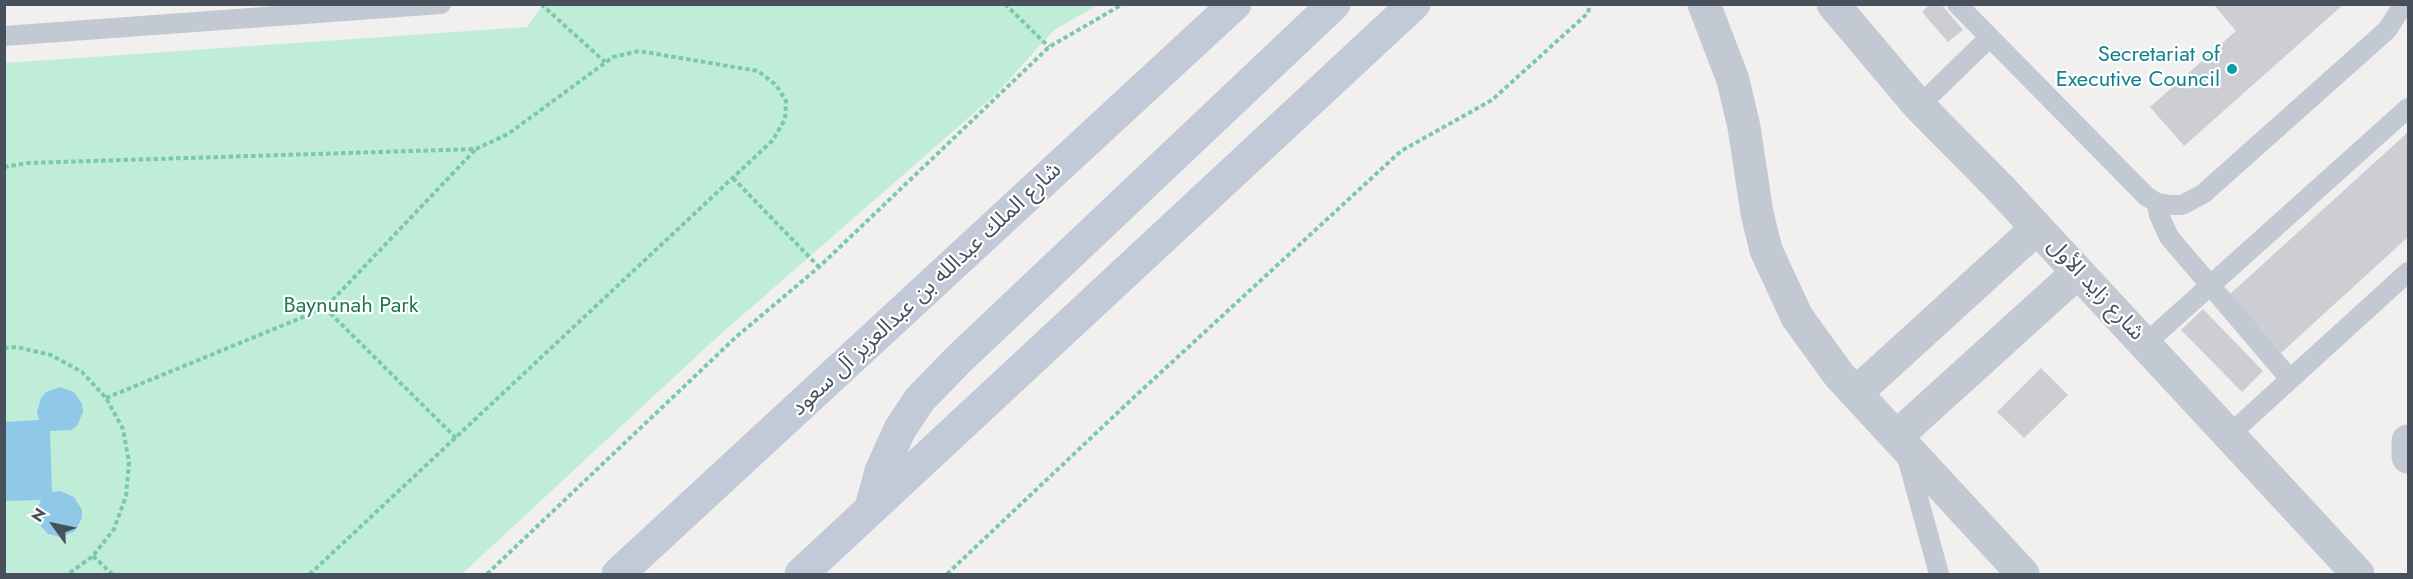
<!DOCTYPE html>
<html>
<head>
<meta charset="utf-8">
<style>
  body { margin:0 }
  #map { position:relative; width:2413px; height:579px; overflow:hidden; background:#f2f0ef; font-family:Jost,sans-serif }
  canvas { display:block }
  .frame { position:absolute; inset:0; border:6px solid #48505c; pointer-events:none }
  .north { position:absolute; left:24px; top:495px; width:60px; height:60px; -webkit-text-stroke:4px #fff; paint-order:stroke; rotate:303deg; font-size:16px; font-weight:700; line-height:24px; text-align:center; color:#48505c }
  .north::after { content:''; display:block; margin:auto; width:21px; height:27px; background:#48505c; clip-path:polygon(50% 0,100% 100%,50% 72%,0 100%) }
</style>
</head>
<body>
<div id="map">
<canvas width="2413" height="579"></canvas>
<div class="frame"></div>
<div class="north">N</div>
</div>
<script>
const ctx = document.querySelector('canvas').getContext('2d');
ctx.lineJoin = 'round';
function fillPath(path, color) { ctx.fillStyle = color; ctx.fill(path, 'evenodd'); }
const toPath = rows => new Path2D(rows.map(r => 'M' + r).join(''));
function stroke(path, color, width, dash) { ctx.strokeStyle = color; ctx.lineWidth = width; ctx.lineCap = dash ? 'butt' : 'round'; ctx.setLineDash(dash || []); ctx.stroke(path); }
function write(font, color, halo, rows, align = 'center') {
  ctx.font = font + ' Jost,"Noto Sans Arabic",sans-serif'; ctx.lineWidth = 4.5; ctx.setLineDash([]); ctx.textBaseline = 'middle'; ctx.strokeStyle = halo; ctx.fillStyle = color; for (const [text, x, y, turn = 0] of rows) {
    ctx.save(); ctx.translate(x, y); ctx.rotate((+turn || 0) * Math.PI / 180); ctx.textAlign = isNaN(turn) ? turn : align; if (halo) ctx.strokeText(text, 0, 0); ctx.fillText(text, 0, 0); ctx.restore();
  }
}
fillPath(toPath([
  [543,5,1098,5,1054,30,997,93,714,340,462,574,5,574,5,63,527,27]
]), '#c0edd7');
fillPath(toPath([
  [60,387,74,392,82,404,83,412,77,426,71,430,50,431,52,492,60,491,74,497,82,510,82,518,75,531,61,537,48,534,38,523,37,509,41,500,4,501,5,422,39,420,37,412,41,398,46,392]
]), '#8fc9e7');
fillPath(toPath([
  [1930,4,1941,4,1963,30,1948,42,1922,12],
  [2213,4,2344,4,2184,146,2150,107,2236,31],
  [2408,132,2408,237,2281,353,2229,295],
  [2203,309,2263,371,2242,392,2181,330],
  [2041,368,2068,395,2024,438,1997,412]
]), '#ccced3');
stroke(toPath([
  [541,4,605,62],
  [1005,4,1049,47],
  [4,167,27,163,476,149,508,134,613,57,639,51,758,71,776,85,786,101,785,119,773,140,310,574],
  [733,178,819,267],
  [325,308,456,438],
  [4,348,16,347,51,355,82,372,106,398,123,429,129,462,126,496,114,529,93,556,68,574],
  [106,398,325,308,475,150],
  [93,556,112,574],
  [487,574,736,337,819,267,1049,47,1123,4],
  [947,574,1131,400,1401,151,1492,100,1588,13,1590,4]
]), '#7ac9ac', 4, [4.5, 3]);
stroke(toPath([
  [1957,4,2146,196,2157,203,2170,205,2182,205,2203,194,2387,30,2404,4],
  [4,36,441,4],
  [1919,106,1989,38],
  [2157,203,2159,215,2169,237,2290,379],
  [2145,344,2408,108],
  [2229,435,2408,272],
  [1907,457,1939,574]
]), '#c3c9d3', 20);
stroke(toPath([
  [1704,4,1733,80,1744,127,1757,213,1766,250,1797,317,1839,375,2023,574],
  [1833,4,1919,106,1999,187,2358,574],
  [1856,393,2037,228],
  [1896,437,2078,272],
  [2408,441,2408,457]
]), '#c3c9d3', 33);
stroke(toPath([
  [871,508,881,471,900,429,920,399,960,358,1334,4],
  [618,574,1235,4],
  [801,574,1414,4]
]), '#c3cad7', 33);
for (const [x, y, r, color] of [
  [2232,69,6,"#0f9aa8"]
]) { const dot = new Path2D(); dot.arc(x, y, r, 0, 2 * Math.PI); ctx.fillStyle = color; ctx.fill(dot); stroke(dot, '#fff', 2); }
write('22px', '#0d838f', '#fff', [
  ["Secretariat of",2220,56],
  ["Executive Council",2220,81]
], 'right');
write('22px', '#48505c', '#fff', [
  ["شارع الملك عبدالله بن عبدالعزيز آل سعود",927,290,-43],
  ["شارع زايد الأول",2095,290,47]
]);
write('22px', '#1c7a57', '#fff', [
  ["Baynunah Park",351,307]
]);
</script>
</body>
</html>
